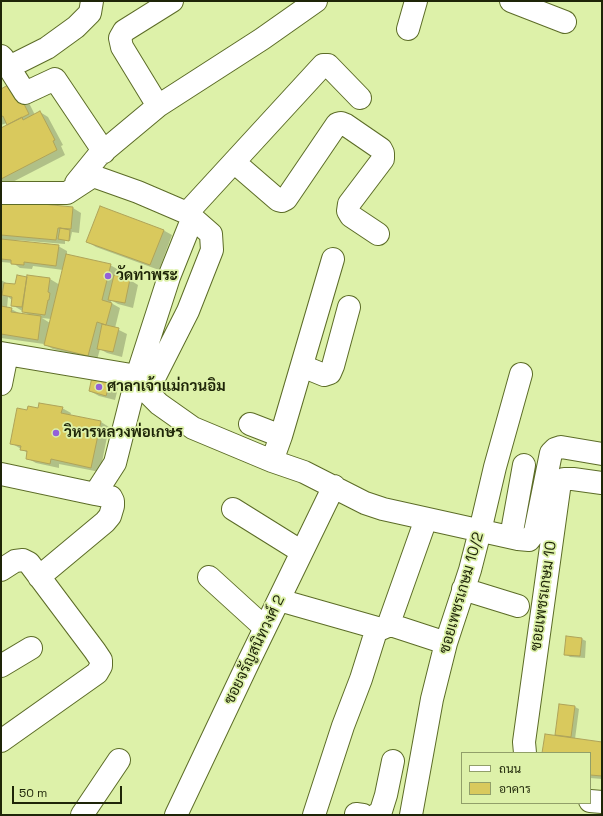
<!DOCTYPE html>
<html>
<head>
<meta charset="utf-8">
<style>
  body { margin:0 }
  #map { position:relative; width:603px; height:816px; overflow:hidden; background:#ddf1a9; font-family:"Space Grotesk",Sarabun,sans-serif }
  canvas { display:block }
  .frame { position:absolute; inset:0; border:2px solid #1e2508; pointer-events:none }
  .legend { position:absolute; left:461px; top:752px; width:130px; height:52px; box-sizing:border-box; background:#ddf1a9; border:1px solid #919f69; margin:0; padding:5px 7px; list-style:none; font-size:12px; color:#1e2508 }
  .legend li { display:flex; align-items:center; gap:8px; height:20px }
  .legend b { width:20px; border:1px solid #919f69 }
  .scale { position:absolute; left:12px; top:786px; width:110px; height:18px; box-sizing:border-box; border:2px solid #1e2508; border-top:0; padding-left:5px; font-size:12px; line-height:14px; white-space:nowrap; color:#1e2508; -webkit-text-stroke:3px #ddf1a9; paint-order:stroke }
</style>
</head>
<body>
<div id="map">
<canvas width="603" height="816"></canvas>
<div class="frame"></div>
<ul class="legend">
<li><b style="height:5px;background:#fff"></b>ถนน</li>
<li><b style="height:11px;background:#d9c95d"></b>อาคาร</li>
</ul>
<div class="scale">50 m</div>
</div>
<script>
const ctx = document.querySelector('canvas').getContext('2d');
ctx.lineJoin = 'round';
function fillPath(path, color) { ctx.fillStyle = color; ctx.fill(path, 'evenodd'); }
const toPath = rows => new Path2D(rows.map(r => 'M' + r).join(''));
function stroke(path, color, width, dash) { ctx.strokeStyle = color; ctx.lineWidth = width; ctx.lineCap = dash ? 'butt' : 'round'; ctx.setLineDash(dash || []); ctx.stroke(path); }
function write(font, color, halo, rows, align = 'center') {
  ctx.font = font + ' "Space Grotesk",Sarabun,sans-serif'; ctx.lineWidth = 3.5; ctx.setLineDash([]); ctx.textBaseline = 'middle'; ctx.strokeStyle = halo; ctx.fillStyle = color; for (const [text, x, y, turn = 0] of rows) {
    ctx.save(); ctx.translate(x, y); ctx.rotate((+turn || 0) * Math.PI / 180); ctx.textAlign = isNaN(turn) ? turn : align; if (halo) ctx.strokeText(text, 0, 0); ctx.fillText(text, 0, 0); ctx.restore();
  }
}
fillPath(toPath([
  [22,89,35,115,40,112,48,117,63,145,61,146,65,155,1,188,1,129,9,125,7,123,1,125,1,90],
  [1,201,73,208,81,213,79,233,72,232,70,241,65,240,65,244,16,240,16,241,58,246,67,251,67,255,110,265,119,270,117,277,130,280,138,285,133,308,118,304,111,300,111,303,120,308,115,328,127,334,122,357,107,353,100,349,97,360,53,349,44,344,1,338,1,280,8,284,16,285,28,278,28,276,50,279,60,285,63,270,33,266,32,269,20,268,13,263,1,262],
  [8,297,12,300,12,305,31,316,21,314,11,309,7,308],
  [42,318,51,319,50,323],
  [163,230,172,235,159,270,96,247,88,242],
  [109,383,118,388,115,400,99,396,90,391],
  [62,408,71,413,70,416,101,422,109,427,100,472,59,464,59,468,36,463,27,458,28,453,11,443,28,411],
  [567,637,582,639,586,641,585,658,570,657,565,654],
  [560,705,575,707,579,709,575,739,602,743,602,779,590,778,590,753,543,753,556,736]
]), '#0003');
const building = toPath([
  [13,82,29,114,7,125,3,116,1,117,1,89,13,82],
  [40,111,55,140,53,141,57,150,1,179,1,128,22,117,23,120,40,111],
  [1,200,73,207,71,229,58,228,56,240,1,235,1,200],
  [100,206,164,230,150,265,86,242,100,206],
  [60,228,70,230,69,241,58,239,60,228],
  [1,239,59,245,56,266,24,262,24,265,11,264,11,260,1,259,1,239],
  [66,254,111,264,102,300,112,303,106,325,97,322,88,356,44,345,66,254],
  [17,275,27,277,22,307,11,306,12,297,2,295,4,283,15,284,17,275],
  [27,275,50,278,48,292,50,293,49,300,48,300,45,315,22,312,27,275],
  [114,275,130,279,125,303,108,300,114,275],
  [1,306,12,308,11,312,41,316,38,340,1,334,1,306],
  [102,324,119,328,113,352,97,349,102,324],
  [92,377,110,382,106,396,89,391,92,377],
  [39,403,63,407,61,413,101,421,91,468,51,459,50,464,26,459,27,451,20,450,21,446,10,444,17,408,27,410,28,406,38,408,39,403],
  [566,636,582,638,580,656,564,655,566,636],
  [559,704,575,706,571,737,555,735,559,704],
  [545,734,602,742,602,776,590,775,590,753,542,753,545,734]
]);
fillPath(building, '#d9c95d');
stroke(building, '#afa359', 1);
const minor = toPath([
  [511,1,565,22],
  [408,29,416,1],
  [1,56,3,58,25,93,55,79,104,152],
  [9,67,47,48,76,27,90,13,92,1],
  [158,106,122,47,120,38,124,31,172,1],
  [234,162,278,200,282,201,286,199,337,124,341,123,346,125,381,149,383,153,383,159,349,204,348,211,351,216,378,234],
  [76,183,98,156,158,106,262,39,316,1],
  [1,193,67,193,93,176,138,192,187,213,211,234,212,250,188,311,147,392],
  [187,213,323,65,328,65,360,98],
  [1,353,137,376,147,392,159,404,193,428,272,461,304,472,365,503,383,509,518,539,529,540,535,532,551,453,555,449,561,447,602,454],
  [302,366,324,375,330,373,333,366,349,307],
  [1,384,7,354],
  [250,424,281,436],
  [272,461,281,436,333,259],
  [1,474,95,494,115,463,137,376,169,277,193,217],
  [233,509,302,552],
  [511,537,524,465],
  [1,570,15,561,23,560,29,563,95,651,101,660,101,666,97,673,1,741],
  [39,577,105,522,110,516,113,506,113,501,111,497,95,494],
  [209,577,265,628],
  [463,589,518,606],
  [279,600,381,629,388,626,394,626,446,643],
  [388,626,426,519],
  [1,666,31,648],
  [525,753,524,742,560,482,564,479,573,479,602,483],
  [590,801,602,802],
  [356,814,363,815],
  [82,815,119,760],
  [176,815,249,661,334,486],
  [314,815,343,726,361,679,377,628],
  [376,815,381,811,386,795,393,761],
  [411,815,432,699,446,643,470,570,480,531,495,467,521,374]
]);
stroke(minor, '#5c6c27', 24);
stroke(minor, '#fff', 22);
for (const [x, y, r, color] of [
  [108,276,4,"#9360d9"],
  [99,387,4,"#9360d9"],
  [56,433,4,"#9360d9"]
]) { const dot = new Path2D(); dot.arc(x, y, r, 0, 2 * Math.PI); ctx.fillStyle = color; ctx.fill(dot); stroke(dot, '#ddf1a9', 1.5); }
write('bold 15px', '#1e2508', '#ddf1a9', [
  ["วัดท่าพระ",116,276],
  ["ศาลาเจ้าแม่กวนอิม",107,387],
  ["วิหารหลวงพ่อเกษร",64,433]
], 'left');
write('15px', '#1e2508', '#ddf1a9', [
  ["ซอยเพชรเกษม 10/2",462,593,-74],
  ["ซอยเพชรเกษม 10",544,596,-82],
  ["ซอยจรัญสนิทวงศ์ 2",255,650,-64]
]);
</script>
</body>
</html>
